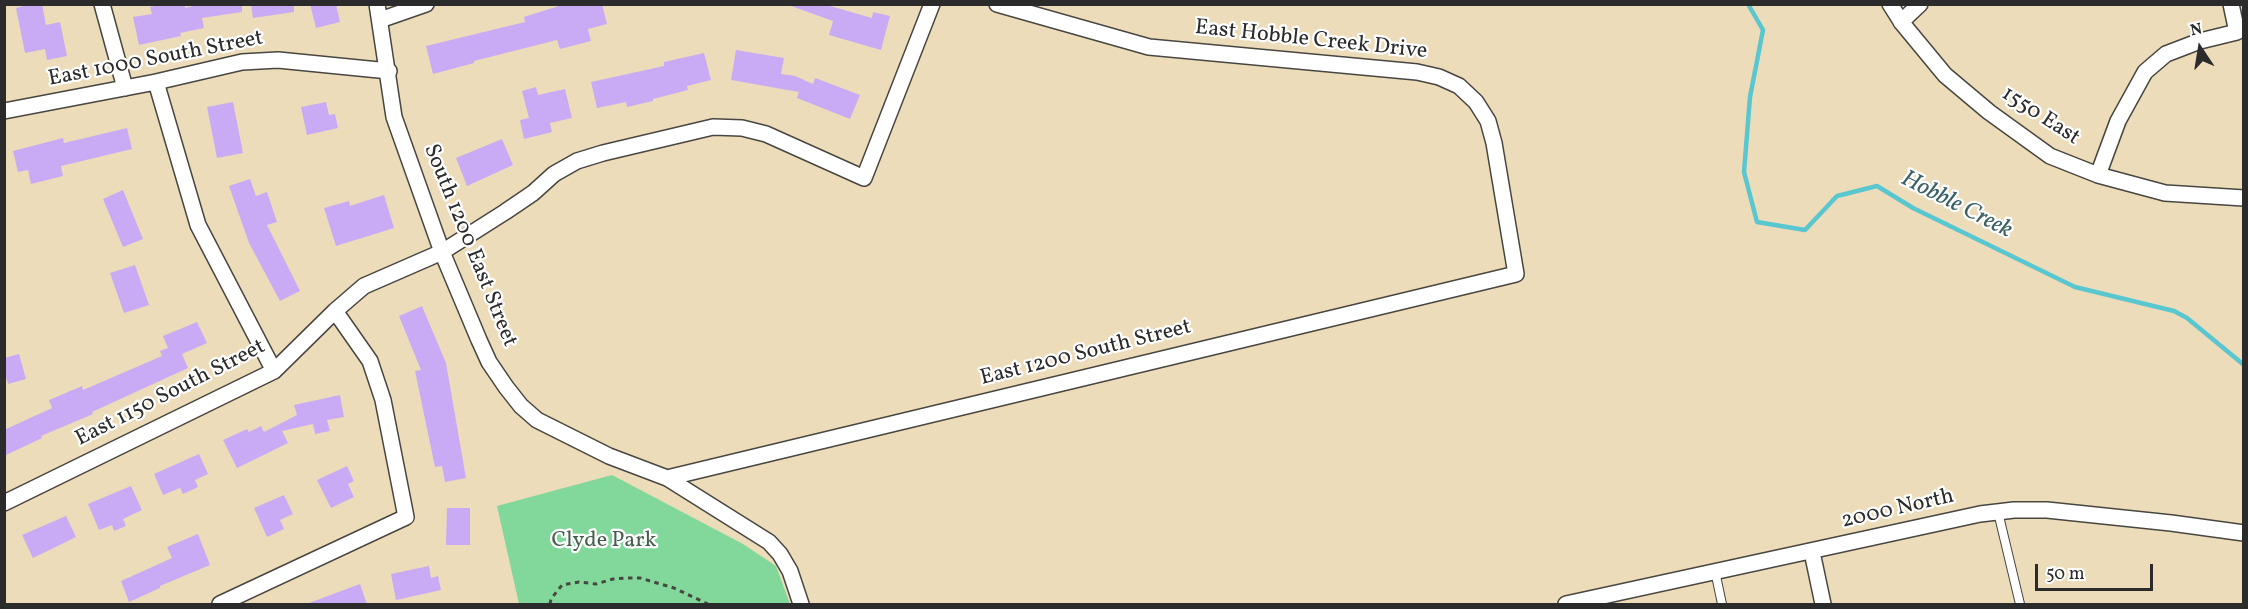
<!DOCTYPE html>
<html>
<head>
<meta charset="utf-8">
<style>
  body { margin:0 }
  #map { position:relative; width:2248px; height:609px; overflow:hidden; background:#eddcb9; font-family:Vollkorn,serif }
  canvas { display:block }
  .frame { position:absolute; inset:0; border:6px solid #2b2b2b; pointer-events:none }
  .north { position:absolute; left:2170px; top:18px; width:60px; height:60px; -webkit-text-stroke:4px #fff; paint-order:stroke; rotate:348deg; font-size:16px; font-weight:700; line-height:24px; text-align:center; color:#2b2b2b }
  .north::after { content:''; display:block; margin:auto; width:21px; height:27px; background:#2b2b2b; clip-path:polygon(50% 0,100% 100%,50% 72%,0 100%) }
  .scale { position:absolute; left:2035px; top:564px; width:118px; height:27px; box-sizing:border-box; border:3px solid #2b2b2b; border-top:0; padding-left:8px; font-size:18px; line-height:21px; white-space:nowrap; color:#2b2b2b; -webkit-text-stroke:4px #fff; paint-order:stroke }
</style>
</head>
<body>
<div id="map">
<canvas width="2248" height="609"></canvas>
<div class="frame"></div>
<div class="north">N</div>
<div class="scale">50 m</div>
</div>
<script>
const ctx = document.querySelector('canvas').getContext('2d');
ctx.lineJoin = 'round';
function fillPath(path, color) { ctx.fillStyle = color; ctx.fill(path, 'evenodd'); }
const toPath = rows => new Path2D(rows.map(r => 'M' + r).join(''));
function stroke(path, color, width, dash) { ctx.strokeStyle = color; ctx.lineWidth = width; ctx.lineCap = dash ? 'butt' : 'round'; ctx.setLineDash(dash || []); ctx.stroke(path); }
function write(font, color, halo, rows, align = 'center') {
  ctx.font = font + ' Vollkorn,serif'; ctx.lineWidth = 4.5; ctx.setLineDash([]); ctx.textBaseline = 'middle'; ctx.strokeStyle = halo; ctx.fillStyle = color; for (const [text, x, y, turn = 0] of rows) {
    ctx.save(); ctx.translate(x, y); ctx.rotate((+turn || 0) * Math.PI / 180); ctx.textAlign = isNaN(turn) ? turn : align; if (halo) ctx.strokeText(text, 0, 0); ctx.fillText(text, 0, 0); ctx.restore();
  }
}
fillPath(toPath([
  [612,475,743,544,776,566,790,604,519,604,497,506]
]), '#82d89b');
stroke(toPath([
  [1748,4,1763,30,1750,97,1744,172,1757,222,1805,230,1837,196,1877,186,1913,208,2075,287,2174,311,2187,318,2244,365]
]), '#59c6d0', 4.5);
fillPath(toPath([
  [31,4,42,4,46,25,60,22,67,56,47,60,45,49,25,53,16,8],
  [164,4,185,4,185,8,201,4,242,4,242,12,202,18,204,28,180,33,181,36,139,45,133,17,152,14,150,7],
  [251,4,294,4,294,12,253,18],
  [310,4,336,4,340,22,316,28],
  [565,4,602,4,607,24,588,29,591,41,560,49,557,40,474,61,474,63,433,74,426,46,525,22,524,17],
  [791,4,823,4,872,18,873,12,890,16,881,50,829,35,833,21,791,6],
  [736,50,784,58,781,74,795,76,813,84,815,78,860,95,850,119,797,98,799,92,731,80],
  [704,53,711,80,687,86,688,90,653,99,653,101,627,107,626,102,597,108,591,82,664,66,664,62],
  [536,87,538,95,565,89,572,118,550,123,552,132,524,139,520,120,529,118,522,91],
  [233,102,243,153,217,158,207,107],
  [326,102,329,115,335,114,338,128,307,135,301,107],
  [127,128,132,149,61,166,63,176,31,184,28,170,18,172,13,151,63,138,64,143],
  [502,139,513,165,467,186,456,158],
  [250,179,256,196,267,192,277,222,267,225,300,291,280,301,249,243,229,186],
  [123,190,143,239,123,247,103,199],
  [384,195,394,228,336,246,324,208,349,201,350,206],
  [135,265,149,305,124,313,110,273],
  [422,306,446,363,466,478,445,482,442,466,435,467,415,371,421,370,399,316],
  [197,322,207,343,182,354,188,368,92,412,93,414,41,436,42,438,4,456,4,430,52,408,49,400,82,386,83,390,162,356,160,351,168,348,163,336],
  [19,354,26,379,8,384,4,371,4,358],
  [340,395,344,417,327,420,330,431,315,434,313,424,282,431,288,443,237,468,223,440,247,429,249,432,261,426,264,432,297,415,294,405],
  [199,454,208,474,195,480,198,487,183,494,180,488,163,495,154,474],
  [347,466,354,481,348,484,354,497,331,508,317,480],
  [131,486,142,510,123,519,126,526,114,531,112,525,99,530,88,504],
  [284,495,293,514,280,520,284,529,267,537,254,508],
  [447,508,470,508,470,545,446,545],
  [66,516,76,537,33,558,22,535],
  [198,534,210,565,160,586,160,588,129,602,121,581,172,558,167,547],
  [429,566,431,578,438,576,441,590,396,600,391,574],
  [360,584,367,604,309,604,309,603]
]), '#c9abf5');
const service = toPath([
  [1998,512,2020,604],
  [1715,571,1722,604]
]);
const minor = toPath([
  [102,4,125,88],
  [377,4,394,117,442,252,479,340,489,362,506,387,521,406,537,420,609,456,667,478,769,542,780,554,790,571,801,604],
  [1890,4,1902,23,1945,75,1989,112,2050,156,2098,175,2165,193,2244,198],
  [380,20,426,4],
  [1901,22,1920,4],
  [156,82,198,225,274,371],
  [4,111,156,82,242,62,278,60,389,71],
  [2098,175,2118,121,2145,72,2166,54,2200,41,2237,32,2231,4],
  [667,478,1516,274,1494,143,1488,121,1476,102,1459,86,1439,77,1417,72,1149,47,997,4],
  [4,503,274,371,335,311,364,286,442,252,505,212,533,193,554,174,577,161,603,153,713,127,742,128,766,134,864,178,932,4],
  [1812,552,1823,604],
  [220,604,406,517,383,400,370,361,335,311],
  [1566,604,1980,514,2014,510,2047,510,2171,523,2244,533]
]);
stroke(service, '#484640', 10);
stroke(minor, '#484640', 18);
stroke(toPath([
  [550,604,551,599,562,585,579,582,596,584,613,579,627,578,640,578,674,588,708,604]
]), '#484640', 3, [4.5, 4.5]);
stroke(service, '#fff', 8);
stroke(minor, '#fff', 15);
write('22px', '#2b2b2b', '#fff', [
  ["East Hobble Creek Drive",1311,41,6],
  ["East 1000 South Street",156,60,-11],
  ["1550 East",2040,117,33],
  ["South 1200 East Street",469,246,68],
  ["East 1200 South Street",1086,354,-14],
  ["East 1150 South Street",171,394,-27],
  ["2000 North",1898,510,-13]
]);
write('22px', '#455f4d', '#fff', [
  ["Clyde Park",604,542]
]);
write('italic 24px', '#3b6165', '#fff', [
  ["Hobble Creek",1956,206,27]
]);
</script>
</body>
</html>
